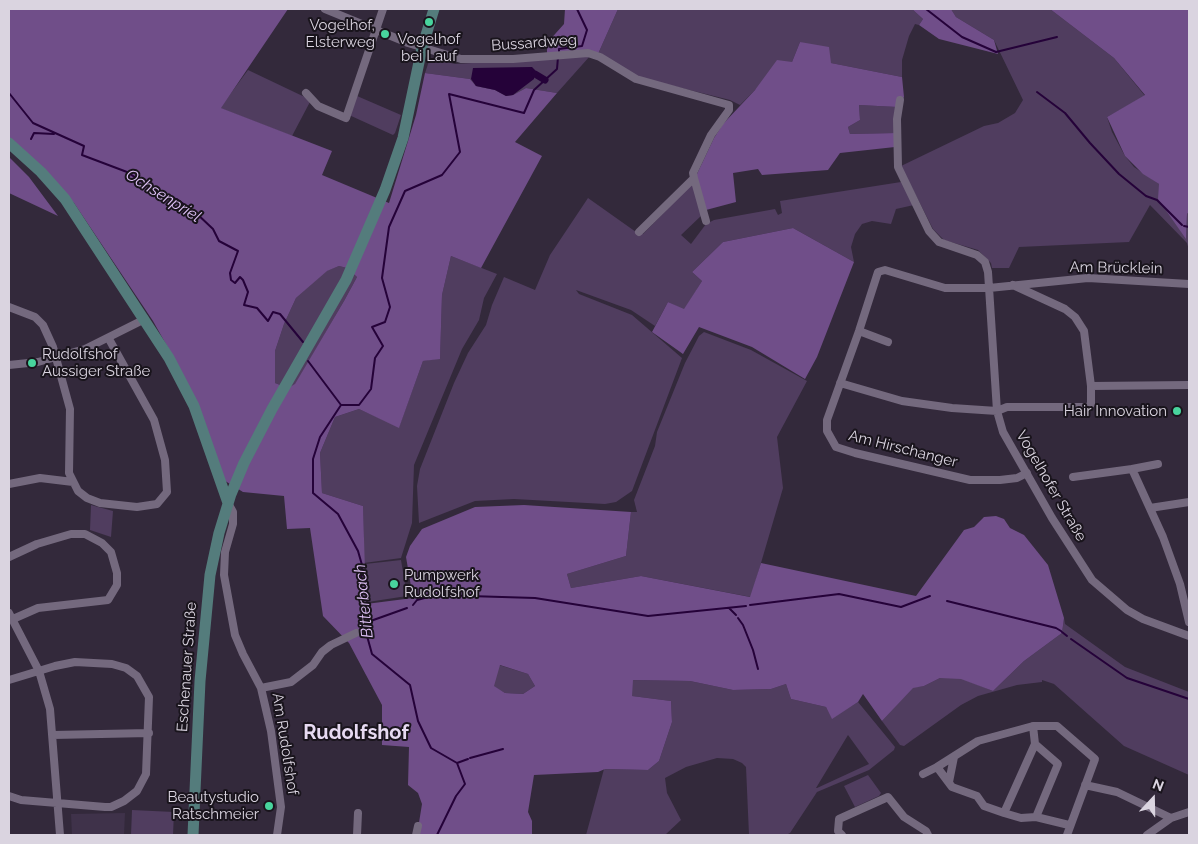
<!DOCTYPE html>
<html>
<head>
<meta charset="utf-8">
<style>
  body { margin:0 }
  #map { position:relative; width:1198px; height:844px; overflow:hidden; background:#33293b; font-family:Raleway,sans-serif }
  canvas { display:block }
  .frame { position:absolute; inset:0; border:10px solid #dad4e0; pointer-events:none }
  .north { position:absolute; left:1128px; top:774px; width:50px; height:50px; -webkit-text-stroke:4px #19141c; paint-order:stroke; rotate:21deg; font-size:14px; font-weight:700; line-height:20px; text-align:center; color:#dad4e0 }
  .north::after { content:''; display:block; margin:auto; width:18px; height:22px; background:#dad4e0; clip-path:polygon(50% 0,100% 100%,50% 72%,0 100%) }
</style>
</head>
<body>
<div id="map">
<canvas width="1198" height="844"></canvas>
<div class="frame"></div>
<div class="north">N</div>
</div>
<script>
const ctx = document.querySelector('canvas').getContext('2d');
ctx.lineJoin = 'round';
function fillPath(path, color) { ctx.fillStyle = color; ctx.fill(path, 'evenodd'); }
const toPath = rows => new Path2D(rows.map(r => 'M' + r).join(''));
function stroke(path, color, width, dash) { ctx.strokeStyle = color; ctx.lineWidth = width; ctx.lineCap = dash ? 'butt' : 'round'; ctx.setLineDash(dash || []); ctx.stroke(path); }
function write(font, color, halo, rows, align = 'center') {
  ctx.font = font + ' Raleway,sans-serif'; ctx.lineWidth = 4; ctx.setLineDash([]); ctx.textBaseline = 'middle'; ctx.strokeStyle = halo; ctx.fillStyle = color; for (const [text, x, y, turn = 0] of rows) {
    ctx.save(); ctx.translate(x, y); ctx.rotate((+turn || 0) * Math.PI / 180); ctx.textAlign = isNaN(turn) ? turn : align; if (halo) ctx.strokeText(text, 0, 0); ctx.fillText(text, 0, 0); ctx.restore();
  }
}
fillPath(toPath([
  [125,813,124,835,72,835,71,814]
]), '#3f324a');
fillPath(toPath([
  [618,9,912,9,923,19,919,25,915,24,909,36,902,60,902,77,831,63,800,42,792,62,755,90,740,105,730,100,637,77,598,54],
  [951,9,1050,9,1114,58,1145,96,1107,117,1112,132,1125,156,1134,167,1159,184,1186,238,1187,214,1189,212,1189,250,1187,243,1150,205,1129,242,1019,247,1009,268,992,268,991,263,978,250,944,240,933,229,901,166,984,126,998,123,1015,113,1023,100,994,40,956,17],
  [590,56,557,93,526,88,513,95,506,96,495,90,476,86,470,79,425,73,430,58,455,64],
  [248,70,311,100,292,136,220,108],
  [357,96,401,115,395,133,393,135,349,115],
  [859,105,897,107,896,133,850,134,848,127,860,120],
  [901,182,914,205,896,209,891,224,872,221,862,224,855,234,851,247,854,262,793,228,723,242,692,272,702,281,684,310,668,302,655,326,631,310,576,290,579,294,632,315,682,358,632,491,616,502,605,504,514,499,475,501,419,523,417,486,420,469,454,383,468,353,486,325,492,305,504,277,535,290,550,255,588,198,636,232,643,234,693,183,702,215,681,235,691,244,706,224,714,220,775,209,778,215,782,213,780,201],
  [451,256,497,274,484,298,479,320,462,349,414,465,412,523,401,558,364,563,363,506,322,493,320,453,335,417,359,409,399,427,423,361,440,358,442,295],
  [339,266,347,268,357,277,344,301,295,385,288,388,275,383,275,351,284,324,296,298,326,271],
  [704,332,751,350,807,381,777,437,783,488,751,597,641,576,571,588,567,574,626,556,631,512,637,512,634,500,655,446,657,432,685,363,699,336],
  [91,505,113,511,111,537,90,530],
  [401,560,407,596,368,602,365,564],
  [1064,618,1065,624,1125,667,1189,692,1189,775,1124,746,1054,684,1042,680,1042,682,1017,685,978,696,961,705,904,746,900,745,882,721,913,687,924,686,940,678,961,678,993,691,1024,661,1062,633],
  [499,665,528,674,535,686,523,694,505,693,493,686],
  [632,680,690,681,733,690,771,689,786,684,791,699,826,707,832,718,858,702,895,747,894,750,869,770,817,792,790,833,786,835,749,835,746,767,742,763,733,759,717,758,686,767,665,778,667,793,681,820,665,835,586,835,604,769,648,770,659,761,672,722,671,701,632,696],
  [848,735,869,764,817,788,816,788],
  [868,775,881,793,879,796,855,807,844,786],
  [132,810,174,812,173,835,131,835]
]), '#503d5f');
fillPath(toPath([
  [9,9,288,9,221,108,332,151,322,175,389,203,416,115,425,73,470,79,476,86,495,90,506,96,513,95,526,88,557,93,515,142,542,156,481,268,451,256,442,295,440,359,423,361,399,428,359,409,335,417,320,453,322,493,363,506,366,604,413,598,406,557,410,546,422,529,475,507,524,505,631,512,626,556,567,574,571,588,641,576,750,597,761,563,916,596,964,530,974,527,984,517,996,516,1004,519,1010,528,1024,535,1048,565,1064,618,1062,633,1024,661,993,691,961,679,940,678,924,686,913,688,882,721,863,694,858,702,832,719,826,707,791,699,786,684,771,689,733,690,690,681,633,680,632,696,671,701,672,722,659,761,648,770,605,769,598,772,534,775,528,812,532,821,532,835,417,835,422,804,418,793,408,785,409,747,382,745,382,705,349,643,323,616,310,528,287,529,284,496,243,492,222,479,176,362,153,321,74,203,27,153,9,137],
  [339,266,347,268,357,277,344,301,295,384,288,388,275,383,275,351,284,324,296,298,327,271],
  [500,665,528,674,535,686,523,694,505,693,494,686],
  [565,9,618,9,598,54,547,54,547,43,564,24],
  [912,9,951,9,956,17,994,40,998,54,939,39,919,25,923,19],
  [1050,9,1189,9,1189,212,1187,214,1186,239,1158,199,1159,184,1143,174,1125,156,1107,117,1145,95,1114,58],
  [800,42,829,47,831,63,902,77,904,97,897,107,859,105,860,120,848,127,850,134,896,133,895,147,840,153,828,170,762,175,758,169,733,173,736,202,706,210,696,176,714,138,723,124,755,90,777,60,792,62],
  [9,157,29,177,58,216,9,193],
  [793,228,854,262,817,357,805,379,752,347,699,327,683,354,652,332,668,302,684,309,702,281,692,272,723,242]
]), '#704e89');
fillPath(toPath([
  [532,67,535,70,534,79,513,95,506,96,495,90,476,86,471,79,473,68]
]), '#250239');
stroke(toPath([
  [926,9,962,37,996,52,1057,37],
  [559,53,559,49,582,46,587,30,577,9],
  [1037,92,1065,113,1090,143,1119,174,1146,196,1157,200,1182,225],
  [9,93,33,123,84,146,82,155,127,172,153,189,178,200,195,212,213,229,219,241,238,251,230,273,231,280,235,283,240,277,243,280,248,292,244,305,257,308,268,321,273,312,280,314,303,342],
  [31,139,34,133,54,134],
  [1184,226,1189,227],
  [308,361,341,405],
  [341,405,359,405,371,389,375,358,383,346,372,327,385,322,390,307,382,278,389,227,405,191,442,175,460,152,449,94,524,113,534,90,557,69,558,57],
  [341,405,320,437,313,459,313,493,338,514,358,551,362,565,361,594,364,625,372,654,410,685,418,721,431,748,457,763,465,784,456,796,437,835],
  [947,601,1056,628,1061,631],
  [413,605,417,600,436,595,535,598,648,616,746,606],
  [750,605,839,594,901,607,930,596],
  [729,608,736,615],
  [738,618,743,625,753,650,758,669],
  [365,623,407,608],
  [1062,632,1067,636],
  [1071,639,1127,678,1189,699],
  [470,758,503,749],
  [457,763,468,759]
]), '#250239', 2);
stroke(toPath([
  [535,74,545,80]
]), '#250239', 7);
stroke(toPath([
  [325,9,408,43,461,59,513,59,588,53,600,57,636,79,729,105,729,110,711,135,693,173,694,178,639,232],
  [306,93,318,106,346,118,383,9],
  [900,100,897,119,898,167,929,231,939,242,977,255,985,262,988,272,997,411,1003,432,1052,518,1092,580,1127,610,1143,619,1189,636],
  [694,178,706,221],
  [9,307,35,317,43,325,53,347,70,409,69,473,78,491,87,498,100,503,137,507,157,504,167,492,165,460,154,420,109,339],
  [859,331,888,342],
  [9,365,38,362,85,349,145,319],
  [840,383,902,401,952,408,997,411,1007,407,1088,407,1091,404,1091,386,1084,331,1075,317,1065,309,1013,285],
  [1091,386,1189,385],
  [1132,469,1158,464],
  [1027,473,1017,478,1000,480,970,480,855,453,836,447,827,431,827,420,859,331,878,272,885,270,945,288,989,288,1088,278,1189,284],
  [1073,477,1132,469,1163,537,1180,584,1189,622],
  [9,484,40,478,73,482],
  [228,503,233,512,233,524,225,552,224,575,235,635,243,654,261,688,271,731,281,807,277,835],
  [1150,508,1189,502],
  [9,557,37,544,71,534,85,534,102,543,111,552,117,573,117,585,108,600,38,608,13,619],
  [9,613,39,671,50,709,60,835],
  [9,680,55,666,75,662,112,664,126,668,137,676,149,697,146,774,137,791,124,801,111,807,105,807,21,800,9,796],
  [261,688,291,682,313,665,322,652,331,645,356,633],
  [53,735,149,733],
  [1035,744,1058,764,1036,817],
  [923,774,937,767],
  [949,782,954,757],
  [1085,785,1117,792,1171,818],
  [1004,813,984,806,977,796,952,787,937,767,978,741,1033,726],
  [357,835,358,813],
  [416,835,418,826],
  [842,835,838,831,839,819,888,797,904,817,926,831,928,835],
  [1067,835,1095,759,1057,726,1033,726,1035,744,1004,813,1021,818,1036,817,1069,825],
  [1147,835,1171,818,1189,812]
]), '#74697e', 8);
stroke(toPath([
  [9,143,41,172,65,199,169,358,194,406,228,503],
  [193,835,200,681,210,575,219,533,231,494,244,463,272,409,346,280,385,190,403,138,422,48,434,9]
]), '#547c7c', 11);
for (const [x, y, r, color] of [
  [429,22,5,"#48d49d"],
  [385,34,5,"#48d49d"],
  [32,363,5,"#48d49d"],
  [1177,411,5,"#48d49d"],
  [394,584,5,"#48d49d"],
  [269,806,5,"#48d49d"]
]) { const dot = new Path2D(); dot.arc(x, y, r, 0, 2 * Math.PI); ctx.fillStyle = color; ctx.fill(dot); stroke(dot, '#19141c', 2); }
write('15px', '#dad4e0', '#19141c', [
  ["Vogelhof,",375,25],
  ["Elsterweg",375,42],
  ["Vogelhof",429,39,"center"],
  ["bei Lauf",429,56,"center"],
  ["Rudolfshof",42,354,"left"],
  ["Aussiger Straße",42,371,"left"],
  ["Hair Innovation",1167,411],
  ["Pumpwerk",404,575,"left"],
  ["Rudolfshof",404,592,"left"],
  ["Beautystudio",259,797],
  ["Ratschmeier",259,814]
], 'right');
write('15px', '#dad4e0', '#19141c', [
  ["Bussardweg",534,43,-4],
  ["Am Brücklein",1116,268,1],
  ["Am Hirschanger",903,449,14],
  ["Vogelhofer Straße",1051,486,60],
  ["Eschenauer Straße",187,667,-86],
  ["Am Rudolfshof",285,744,81]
]);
write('italic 16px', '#dec1f5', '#19141c', [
  ["Ochsenpriel",163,196,32],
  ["Bitterbach",364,601,-96]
]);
write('bold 20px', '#e7daf2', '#19141c', [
  ["Rudolfshof",356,733]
]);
</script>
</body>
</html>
